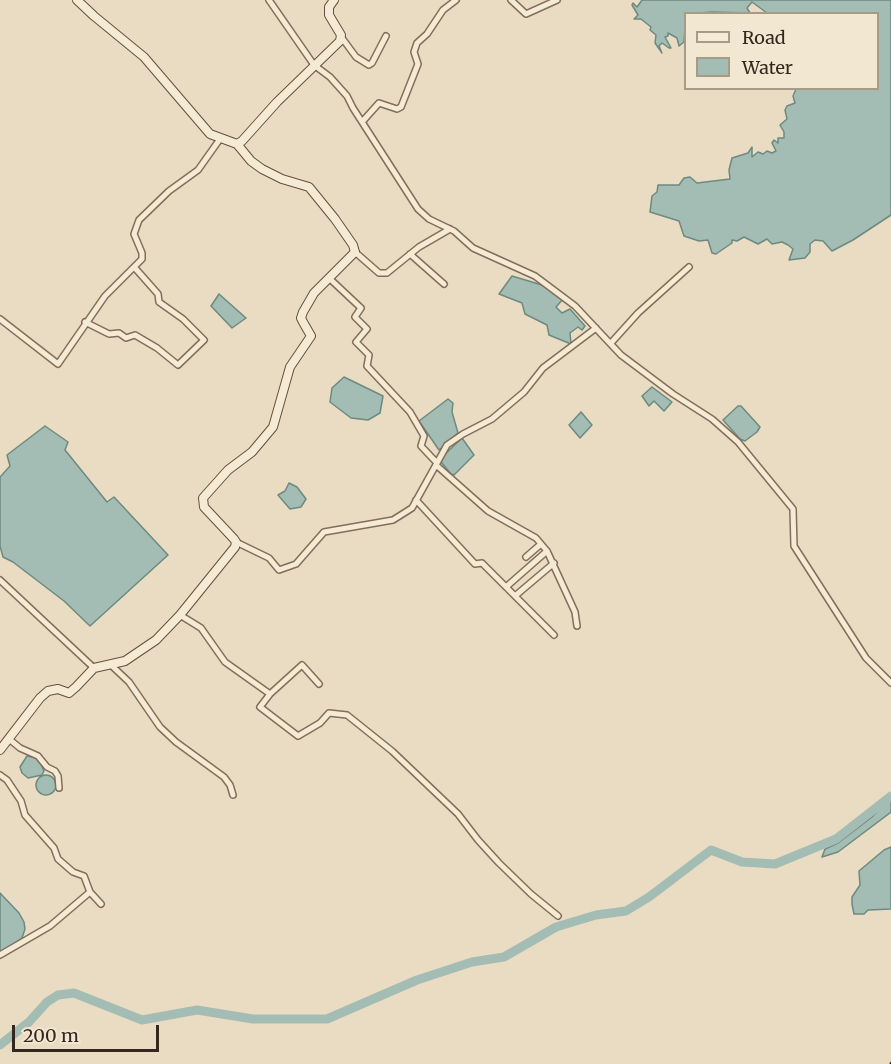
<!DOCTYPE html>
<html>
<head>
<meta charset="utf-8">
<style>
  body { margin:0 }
  #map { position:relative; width:891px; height:1064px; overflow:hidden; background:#eadcc2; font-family:Merriweather,serif }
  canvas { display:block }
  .legend { position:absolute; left:684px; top:12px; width:195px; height:78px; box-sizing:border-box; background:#f2e7d1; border:2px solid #a69a89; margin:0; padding:8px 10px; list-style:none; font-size:18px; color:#33271e }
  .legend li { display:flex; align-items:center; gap:12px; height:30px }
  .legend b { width:30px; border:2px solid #a69a89 }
  .scale { position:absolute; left:12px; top:1025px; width:147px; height:27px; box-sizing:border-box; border:3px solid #33271e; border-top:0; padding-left:8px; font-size:18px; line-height:21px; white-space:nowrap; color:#33271e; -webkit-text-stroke:4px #f2e7d1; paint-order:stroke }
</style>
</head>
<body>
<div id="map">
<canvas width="891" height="1064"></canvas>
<ul class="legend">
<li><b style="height:8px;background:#f5ead4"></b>Road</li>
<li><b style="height:16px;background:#a4bdb4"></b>Water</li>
</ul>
<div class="scale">200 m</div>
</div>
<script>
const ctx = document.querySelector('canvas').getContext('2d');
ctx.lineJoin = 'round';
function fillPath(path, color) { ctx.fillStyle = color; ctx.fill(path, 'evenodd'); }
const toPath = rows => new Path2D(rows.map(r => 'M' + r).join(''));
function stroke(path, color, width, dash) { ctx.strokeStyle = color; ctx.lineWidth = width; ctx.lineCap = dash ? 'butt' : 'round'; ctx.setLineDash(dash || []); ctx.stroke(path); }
const water = toPath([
  [642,0,891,0,891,215,853,240,832,251,823,241,815,240,810,244,810,252,805,258,789,260,793,249,788,245,782,242,772,244,767,239,758,244,744,237,737,241,732,240,732,243,716,254,712,253,708,240,699,241,684,236,679,221,650,212,652,196,657,192,658,185,679,185,684,178,690,177,697,183,730,179,729,170,732,158,748,153,752,147,752,157,758,152,763,154,767,151,772,153,776,151,772,143,774,140,778,143,778,138,784,138,784,132,780,125,787,119,785,110,787,106,795,103,793,96,796,89,878,88,878,14,767,13,752,2,747,8,750,13,712,12,686,14,684,42,679,46,677,38,668,33,668,36,665,37,671,48,669,48,662,43,659,46,662,53,655,43,656,35,650,30,651,27,641,19,634,19,638,15,632,5,633,3,637,7,642,0],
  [512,276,542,285,563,299,556,307,562,313,570,309,585,326,582,330,578,327,570,333,571,344,549,335,547,325,525,314,522,303,499,294,512,276],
  [219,294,246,318,232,328,211,306,219,294],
  [344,377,383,396,380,413,368,420,351,418,330,402,332,388,344,377],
  [652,387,672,402,664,411,654,401,649,406,642,396,652,387],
  [448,399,453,403,452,412,458,433,439,450,419,421,448,399],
  [738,406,741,406,760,427,757,432,745,441,740,439,723,420,738,406],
  [581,412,592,425,580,438,569,425,581,412],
  [45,426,68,442,65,450,107,502,114,497,168,555,90,626,64,601,13,562,3,557,0,546,0,477,10,466,7,455,45,426],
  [462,438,474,455,454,475,451,474,441,462,442,457,462,438],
  [289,483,297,487,306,499,301,507,290,509,278,495,285,491,289,483],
  [27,756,38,758,44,771,42,775,28,778,22,773,20,767,27,756],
  '36 785a10 10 0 1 1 20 0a10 10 0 1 1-20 0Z',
  [891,797,891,812,838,852,822,857,825,849,838,843,872,817,891,797],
  [891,847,891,909,868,910,864,914,854,914,852,904,852,897,860,885,859,871,884,850,891,847],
  [0,893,19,913,24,922,25,929,22,938,0,954,0,893]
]);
fillPath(water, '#a4bdb4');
stroke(water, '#6c8a81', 1.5);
stroke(toPath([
  [0,1045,29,1022,47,1002,58,995,74,993,142,1020,197,1010,253,1019,327,1019,417,980,472,962,504,957,556,927,596,915,626,911,649,897,711,850,742,862,775,864,836,839,891,796]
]), '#a4bdb4', 9);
const street = toPath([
  [269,0,314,65,330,77,347,96,353,108,418,209,429,219,454,231,473,248,535,276,575,306,621,355,673,394,712,419,738,442,793,509,794,546,866,658,891,683],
  [511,0,526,14,557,0],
  [342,38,356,57,369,65,372,63,386,36],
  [362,122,379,103,397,109,401,107,418,64,414,52,417,43,427,34,443,10,456,0],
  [355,252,379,273,387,273,419,247,450,229],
  [410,254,444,284],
  [329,278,361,308,355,317,367,329,356,342,369,355,367,366,410,412,424,436,421,446,437,463],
  [0,319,58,364,105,296,142,259,142,253,134,234,139,220,169,191,198,170,220,139],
  [85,322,109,334,119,333,126,338,135,335,157,348,178,365,204,340,183,319,159,302,158,294,135,268],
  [611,343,638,313,689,267],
  [436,465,488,511,536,538,547,551,575,612,577,626],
  [416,500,475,564,482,563,554,635],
  [236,542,269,558,279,570,296,564,324,532,393,520,412,508,447,445,463,434,492,419,524,392,543,368,596,328],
  [526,557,541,544],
  [0,580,94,668],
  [506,587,547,551],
  [515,596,554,563],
  [180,615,201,628,225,662,270,694,260,707,298,736,320,723,329,713,347,715,392,751,458,814,478,840,499,863,531,894,558,916],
  [111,665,129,682,160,727,176,742,224,777,230,785,233,795],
  [270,694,302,665,319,684],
  [9,739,20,748,38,756,47,767,55,771,58,776,59,788],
  [0,775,7,780,21,801,25,815,54,848,58,859,73,872,84,876,90,892,101,904],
  [0,955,50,926,90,892]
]);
const secondary = toPath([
  [237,144,242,141,277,102,340,41,341,35,329,15,329,7,334,0],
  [0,750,40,698,48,691,58,689,69,693,76,687,94,668,125,661,156,640,180,615,235,547,236,542,234,539,204,507,203,498,228,470,252,452,273,427,290,367,311,336,303,322,301,318,303,312,314,293,355,252,353,245,335,219,309,187,282,179,262,169,251,161,237,144,210,134,144,57,94,16,77,0]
]);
stroke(street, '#826e5b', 8);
stroke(secondary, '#644f3e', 10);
stroke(street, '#f5ead4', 5);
stroke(secondary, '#f5ead4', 8);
stroke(toPath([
  [890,1064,891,1062]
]), '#33271e', 1.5, [10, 10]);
</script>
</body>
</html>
